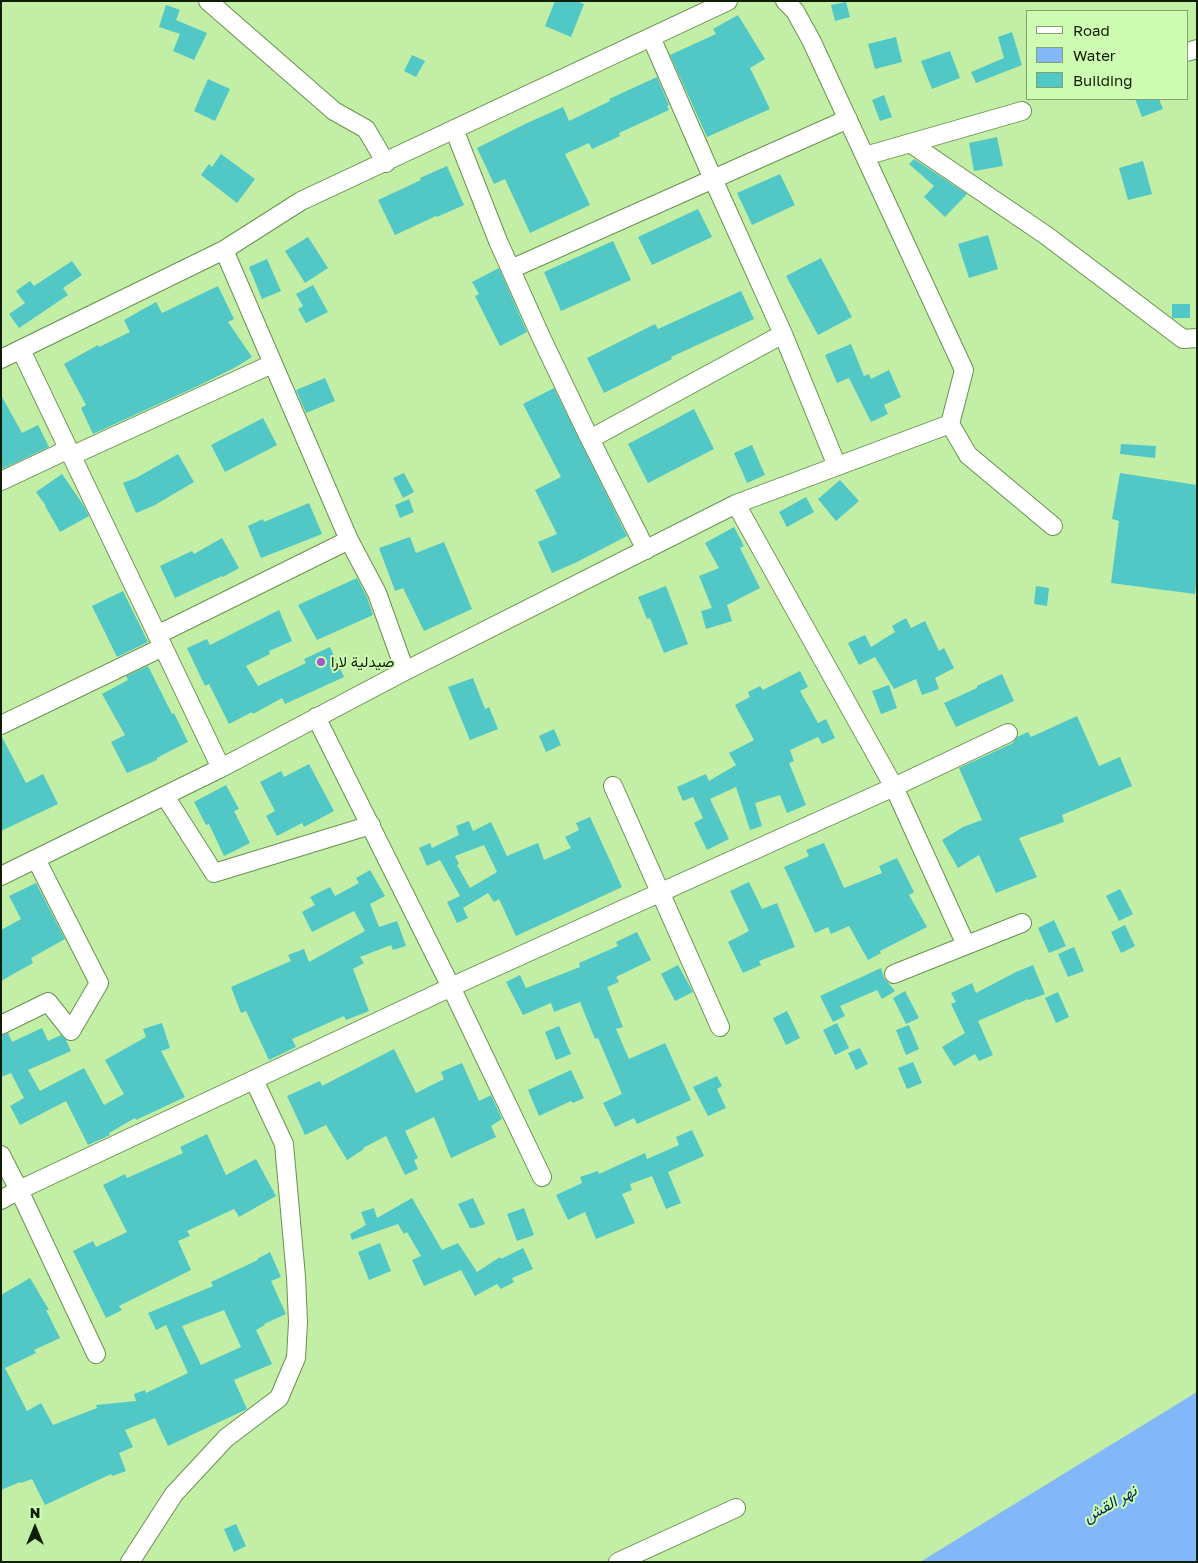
<!DOCTYPE html>
<html>
<head>
<meta charset="utf-8">
<style>
  body { margin:0 }
  #map { position:relative; width:1198px; height:1563px; overflow:hidden; background:#c2eea6; font-family:"Golos Text",sans-serif }
  canvas { display:block }
  .frame { position:absolute; inset:0; border:2px solid #0f1e04; pointer-events:none }
  .legend { position:absolute; left:1026px; top:10px; width:162px; height:90px; box-sizing:border-box; background:#cffcb3; border:1px solid #82a36d; margin:0; padding:6px 9px; list-style:none; font-size:15px; color:#0f1e04 }
  .legend li { display:flex; align-items:center; gap:10px; height:25px }
  .legend b { width:25px; border:1px solid #82a36d }
  .north { position:absolute; left:10px; top:1503px; width:50px; height:50px; -webkit-text-stroke:4px #cffcb3; paint-order:stroke; rotate:0deg; font-size:14px; font-weight:700; line-height:20px; text-align:center; color:#0f1e04 }
  .north::after { content:''; display:block; margin:auto; width:18px; height:22px; background:#0f1e04; clip-path:polygon(50% 0,100% 100%,50% 72%,0 100%) }
</style>
</head>
<body>
<div id="map">
<canvas width="1198" height="1563"></canvas>
<div class="frame"></div>
<ul class="legend">
<li><b style="height:6px;background:#fff"></b>Road</li>
<li><b style="height:14px;background:#82b8f9"></b>Water</li>
<li><b style="height:14px;background:#52c8c6"></b>Building</li>
</ul>
<div class="north">N</div>
</div>
<script>
const ctx = document.querySelector('canvas').getContext('2d');
ctx.lineJoin = 'round';
function fillPath(path, color) { ctx.fillStyle = color; ctx.fill(path, 'evenodd'); }
const toPath = rows => new Path2D(rows.map(r => 'M' + r).join(''));
function stroke(path, color, width, dash) { ctx.strokeStyle = color; ctx.lineWidth = width; ctx.lineCap = dash ? 'butt' : 'round'; ctx.setLineDash(dash || []); ctx.stroke(path); }
function write(font, color, halo, rows, align = 'center') {
  ctx.font = font + ' "Golos Text",Vazirmatn,sans-serif'; ctx.lineWidth = 4; ctx.setLineDash([]); ctx.textBaseline = 'middle'; ctx.strokeStyle = halo; ctx.fillStyle = color; for (const [text, x, y, turn = 0] of rows) {
    ctx.save(); ctx.translate(x, y); ctx.rotate((+turn || 0) * Math.PI / 180); ctx.textAlign = isNaN(turn) ? turn : align; if (halo) ctx.strokeText(text, 0, 0); ctx.fillText(text, 0, 0); ctx.restore();
  }
}
fillPath(toPath([
  [1197,1392,1197,1562,920,1562]
]), '#82b8f9');
fillPath(toPath([
  [555,1,577,1,584,4,571,37,545,26],
  [846,2,850,17,835,21,831,5],
  [166,5,180,10,176,20,207,33,194,60,173,51,180,34,159,27],
  [738,15,765,59,750,68,770,109,707,137,670,55,716,34,713,29],
  [1012,32,1022,65,976,83,971,72,1004,58,998,37],
  [896,37,902,62,875,69,868,44],
  [950,51,960,78,932,89,921,61],
  [412,55,425,61,416,77,404,71],
  [657,77,669,105,667,106,669,110,619,133,620,136,592,149,589,143,565,154,590,205,530,233,505,179,494,184,477,148,525,124,563,107,569,121,610,101,609,99],
  [208,79,230,89,215,121,194,111],
  [884,95,892,117,880,121,872,100],
  [1135,99,1159,99,1163,109,1142,117],
  [997,137,1003,166,974,171,969,143],
  [221,154,255,179,237,203,201,175,209,164,212,167],
  [914,159,967,194,945,217,924,197,934,186,909,164],
  [1143,161,1152,194,1128,200,1119,168],
  [447,166,464,205,437,217,436,216,395,235,378,200,421,180,420,178],
  [780,174,795,205,752,225,737,193],
  [698,209,712,237,652,265,638,237],
  [988,235,998,269,969,278,958,244],
  [308,237,328,268,305,283,285,251],
  [613,241,631,280,561,311,544,272],
  [821,258,852,317,818,335,786,276],
  [267,259,281,291,262,299,249,267],
  [72,261,82,275,63,288,68,295,19,328,9,314,25,303,16,291,30,281,34,286],
  [499,268,527,332,500,346,475,296,479,294,472,282],
  [313,285,328,312,306,323,298,309,303,306,296,294],
  [218,286,234,319,228,322,252,357,236,367,200,385,93,434,81,408,86,405,64,364,98,345,99,347,130,332,124,320,156,302,162,313],
  [741,291,754,319,671,357,672,359,604,393,587,358,655,324,658,329],
  [1172,304,1190,304,1190,318,1172,318],
  [851,344,864,376,869,374,871,379,889,370,901,397,884,405,888,414,871,422,849,378,837,383,825,355],
  [325,378,335,401,306,413,296,390],
  [554,388,627,536,575,563,552,573,538,542,557,534,535,490,561,477,523,404],
  [1,395,22,433,38,425,49,447,2,469],
  [694,409,714,449,648,483,628,444],
  [263,418,277,445,225,472,211,445],
  [1121,444,1156,446,1155,458,1120,454],
  [752,445,765,475,747,483,734,453],
  [178,454,194,482,155,505,136,513,123,483,136,478],
  [404,473,414,492,403,498,393,478],
  [1120,473,1197,485,1197,579,1195,594,1111,583,1119,521,1112,519],
  [62,474,84,506,89,516,60,532,45,506,46,506,36,492],
  [840,480,859,501,836,521,818,499],
  [806,497,814,512,787,527,779,512],
  [409,499,414,512,400,518,395,505],
  [309,503,322,534,261,558,248,526,263,519,264,522],
  [734,527,744,546,740,548,760,588,727,605,732,621,706,629,701,611,712,608,699,576,719,568,705,543],
  [410,537,416,553,444,542,472,609,424,631,403,588,395,591,379,548],
  [222,538,239,568,223,577,222,576,175,598,160,566,192,551,194,554],
  [357,578,367,597,373,615,317,640,298,605],
  [666,586,688,644,664,653,650,618,647,619,638,597],
  [1036,586,1049,588,1047,606,1034,604],
  [123,591,148,642,117,657,92,606],
  [279,610,292,641,269,651,270,654,246,666,258,686,306,663,304,659,330,647,344,677,285,704,282,698,253,714,252,712,229,724,209,684,205,686,187,648,207,639,210,645],
  [906,618,911,628,925,621,939,651,944,648,954,668,935,678,939,689,922,695,916,679,894,689,875,657,859,665,848,643,865,635,871,647,895,632,892,626],
  [148,666,172,714,174,713,188,742,170,751,157,758,157,760,127,773,111,742,125,735,102,694,128,680,126,676],
  [800,671,808,687,800,691,818,723,826,719,835,738,822,744,818,737,790,750,794,761,789,763,806,805,787,813,780,795,755,803,762,826,750,830,736,787,710,799,729,839,707,850,694,823,703,818,693,797,683,801,677,787,706,774,709,781,736,765,729,753,754,740,735,705,750,697,748,692,760,686,763,690],
  [1002,674,1014,701,956,727,944,703,977,688,977,686],
  [473,678,485,709,489,707,498,729,470,740,448,687],
  [889,685,897,708,881,714,872,691],
  [1077,716,1099,766,1120,757,1132,786,1062,815,1064,822,1019,838,1037,877,996,893,979,855,958,868,942,840,963,827,982,820,959,768,1013,743,1017,737,1028,732,1031,737],
  [554,729,561,745,546,752,539,736],
  [1,735,26,783,43,774,58,804,1,831],
  [309,764,334,811,304,827,302,823,277,836,266,816,275,811,260,782,281,771,284,777],
  [226,785,239,809,234,811,250,843,224,856,209,824,206,825,194,802],
  [590,817,622,887,516,936,499,899,494,902,488,893,463,908,468,918,457,923,447,902,460,896,440,860,427,866,419,848,430,843,432,848,459,835,456,826,469,821,473,831,491,822,507,856,538,843,544,860,571,848,565,837,579,830,576,823],
  [484,845,497,872,470,888,457,865,459,864,455,856],
  [824,843,844,888,882,873,879,866,897,858,914,892,909,895,927,927,880,951,881,953,868,960,849,926,831,934,828,927,815,933,784,867,809,856,806,850],
  [370,870,385,896,370,904,379,927,397,921,406,946,393,950,391,945,360,957,364,963,353,969,369,1011,346,1020,344,1016,292,1039,296,1047,269,1060,246,1011,241,1013,231,987,291,961,288,955,304,949,309,962,365,931,354,911,312,932,302,912,315,905,310,897,330,887,335,896,359,883,356,878],
  [749,882,762,909,777,903,795,947,759,961,761,965,743,973,728,942,749,931,730,891],
  [36,883,65,939,31,958,33,963,1,981,1,930,21,919,9,896],
  [1120,889,1133,914,1119,921,1106,896],
  [1054,920,1066,946,1049,953,1038,928],
  [1125,925,1135,946,1121,953,1111,932],
  [637,932,651,960,616,977,619,982,607,987,623,1027,616,1029,629,1059,665,1043,691,1100,637,1124,634,1118,615,1127,603,1103,622,1094,598,1038,595,1039,580,1002,554,1012,551,1003,523,1015,506,982,520,975,526,988,580,967,579,963,618,946,616,942],
  [1074,947,1084,971,1068,977,1058,954],
  [678,965,693,992,675,1001,661,974],
  [1033,965,1045,994,1029,1000,1028,999,978,1021,993,1055,979,1061,975,1054,954,1066,942,1047,965,1033,951,1004,956,1002,951,993,972,983,976,993,1016,972],
  [881,968,884,978,895,991,882,999,877,990,840,1006,845,1016,833,1022,820,996],
  [905,991,919,1018,906,1024,893,998],
  [1058,992,1069,1017,1056,1023,1045,998],
  [787,1011,800,1038,786,1045,773,1018],
  [162,1023,170,1048,161,1051,185,1097,136,1120,135,1118,109,1133,110,1135,88,1145,66,1101,20,1125,10,1106,24,1098,11,1073,1,1077,1,1035,8,1033,12,1042,42,1028,48,1041,61,1035,66,1040,71,1051,28,1070,40,1091,84,1068,104,1105,124,1094,105,1060,146,1037,143,1029],
  [837,1023,849,1048,835,1055,823,1030],
  [909,1025,919,1049,906,1055,896,1030],
  [559,1026,571,1054,556,1060,545,1032],
  [860,1048,868,1064,856,1070,848,1053],
  [394,1049,416,1093,444,1079,441,1072,462,1063,479,1101,491,1095,502,1119,491,1126,496,1137,451,1158,434,1117,405,1131,418,1158,414,1160,418,1169,405,1175,386,1136,363,1148,364,1149,347,1160,326,1125,305,1135,287,1096,320,1081,322,1086],
  [913,1062,922,1083,907,1089,898,1068],
  [571,1070,584,1098,573,1103,571,1101,539,1116,528,1090],
  [717,1076,722,1086,717,1089,726,1108,708,1116,693,1087],
  [692,1130,704,1156,668,1172,681,1203,666,1209,652,1176,630,1184,632,1190,622,1194,635,1223,596,1239,585,1212,568,1220,556,1195,582,1183,580,1177,598,1171,599,1174,645,1153,647,1159,679,1145,676,1137],
  [207,1134,226,1175,256,1159,276,1196,239,1217,234,1209,187,1231,190,1236,178,1241,191,1270,119,1306,122,1310,106,1318,73,1251,93,1241,96,1247,127,1232,103,1185,125,1174,127,1178,183,1153,180,1147],
  [412,1198,442,1250,458,1243,477,1272,500,1257,501,1259,523,1248,533,1269,512,1278,514,1282,501,1289,497,1284,475,1296,461,1270,424,1286,412,1260,421,1256,407,1232,404,1234,398,1224,352,1240,350,1234,366,1225,361,1212,374,1208,377,1218],
  [473,1198,485,1224,474,1228,470,1228,458,1204],
  [524,1208,534,1235,517,1241,507,1214],
  [380,1243,391,1271,369,1280,358,1252],
  [270,1252,281,1277,271,1281,286,1314,264,1324,265,1325,256,1330,272,1364,234,1380,247,1409,168,1446,155,1418,125,1430,133,1447,119,1453,126,1471,112,1476,111,1474,45,1505,32,1479,21,1483,20,1482,1,1490,1,1295,30,1278,49,1310,46,1310,60,1338,34,1350,36,1353,5,1368,27,1411,41,1403,53,1425,97,1408,96,1405,136,1401,134,1394,145,1390,146,1393,188,1373,166,1325,156,1330,148,1313,213,1286,211,1282,258,1260,257,1259],
  [224,1310,241,1347,201,1365,182,1326],
  [236,1524,246,1546,234,1552,224,1529]
]), '#52c8c6');
const minor = toPath([
  [208,1,334,111,366,129,386,163],
  [651,37,713,179,783,334,837,466],
  [1187,52,1197,49],
  [454,129,498,241,541,337,586,431,646,550],
  [910,143,1047,236,1183,339,1197,338],
  [865,156,1022,111],
  [224,250,349,540,377,593,405,671],
  [511,269,848,119],
  [21,350,221,768],
  [1,359,224,250,301,201,728,1],
  [950,424,968,455,1053,526],
  [590,439,783,334],
  [71,456,272,364],
  [1,481,69,449],
  [736,504,894,787,966,945],
  [157,635,349,540],
  [316,717,451,987,542,1177],
  [1,725,163,647],
  [613,786,720,1027],
  [165,796,214,873,371,825],
  [1,876,221,768,405,671,736,504,950,424,964,370,811,40,795,11,785,1],
  [894,974,1022,923],
  [1,1025,48,1002,71,1031,99,983,36,859],
  [1,1155,19,1190,96,1354],
  [1,1200,19,1190,462,982,894,787,1008,733],
  [130,1562,174,1494,226,1438,279,1398,296,1358,298,1322,296,1277,284,1144,254,1080],
  [618,1562,736,1508]
]);
stroke(minor, '#6a924f', 20);
stroke(minor, '#fff', 18);
for (const [x, y, r, color] of [
  [321,662,5,"#a558c9"]
]) { const dot = new Path2D(); dot.arc(x, y, r, 0, 2 * Math.PI); ctx.fillStyle = color; ctx.fill(dot); stroke(dot, '#cffcb3', 2); }
write('15px', '#0f1e04', '#cffcb3', [
  ["صيدلية لارا",331,662]
], 'left');
write('italic 16px', '#032951', '#cffcb3', [
  ["نهر القش",1110,1504,-30]
]);
</script>
</body>
</html>
